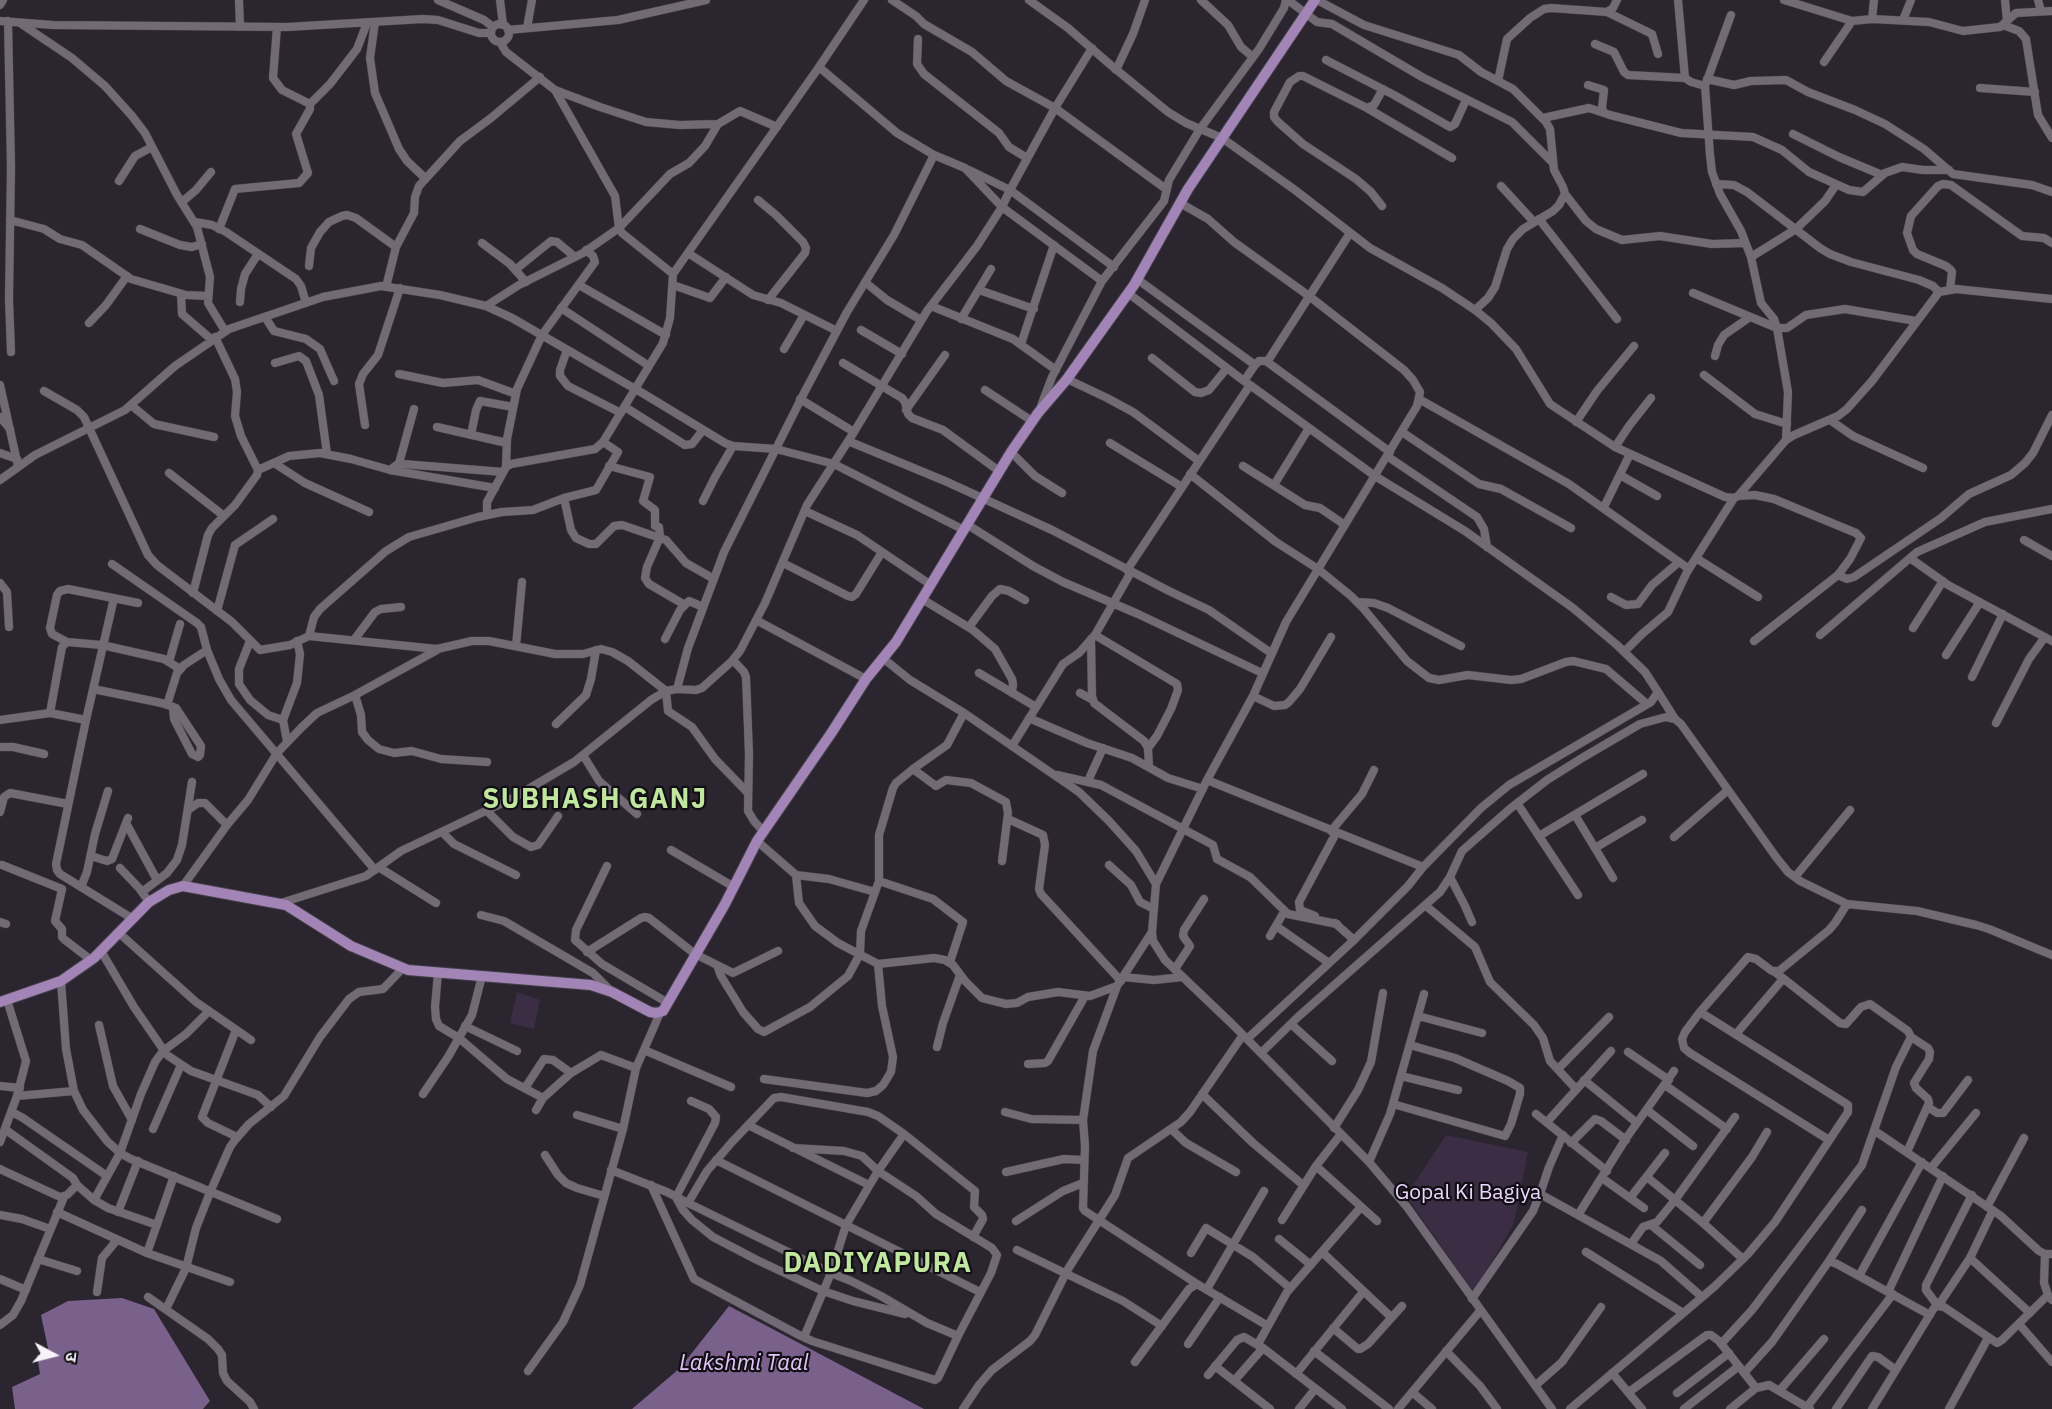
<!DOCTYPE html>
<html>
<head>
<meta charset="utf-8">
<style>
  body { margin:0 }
  #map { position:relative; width:2052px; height:1409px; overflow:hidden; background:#2a252e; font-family:"IBM Plex Sans","Noto Sans Devanagari",sans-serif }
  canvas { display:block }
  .north { position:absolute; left:24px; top:1325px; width:60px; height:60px; -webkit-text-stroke:4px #110f13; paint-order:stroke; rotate:97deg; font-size:16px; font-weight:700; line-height:24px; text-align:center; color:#f6f2f9 }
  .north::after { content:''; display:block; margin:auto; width:21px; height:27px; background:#f6f2f9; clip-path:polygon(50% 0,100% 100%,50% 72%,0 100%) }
</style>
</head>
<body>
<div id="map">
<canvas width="2052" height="1409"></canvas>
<div class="north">उ</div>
</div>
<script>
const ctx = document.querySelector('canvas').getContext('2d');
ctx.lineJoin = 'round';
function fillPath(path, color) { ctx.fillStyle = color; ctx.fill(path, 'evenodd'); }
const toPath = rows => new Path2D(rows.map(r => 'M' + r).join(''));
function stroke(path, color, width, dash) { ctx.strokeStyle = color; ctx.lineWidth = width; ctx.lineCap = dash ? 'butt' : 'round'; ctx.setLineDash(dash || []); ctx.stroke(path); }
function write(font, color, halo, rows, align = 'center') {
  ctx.font = font + ' "IBM Plex Sans",sans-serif'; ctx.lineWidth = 4.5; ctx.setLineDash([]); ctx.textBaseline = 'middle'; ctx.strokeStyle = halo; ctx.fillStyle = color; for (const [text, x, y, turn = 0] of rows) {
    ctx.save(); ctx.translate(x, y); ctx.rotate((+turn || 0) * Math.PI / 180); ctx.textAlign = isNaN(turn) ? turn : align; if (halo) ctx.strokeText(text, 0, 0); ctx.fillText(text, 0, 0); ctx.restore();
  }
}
fillPath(toPath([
  [517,992,540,1000,534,1029,510,1023],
  [1446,1135,1528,1152,1514,1223,1474,1293,1406,1196]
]), '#3b2d44');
fillPath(toPath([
  [122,1298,154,1309,210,1401,203,1409,15,1409,12,1387,40,1374,37,1355,50,1358,41,1315,68,1301],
  [729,1306,924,1409,632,1409,680,1368]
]), '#7a618b');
const minor = toPath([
  [239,0,240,27],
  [438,0,484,20,493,27],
  [500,0,503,25],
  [892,0,916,16,924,24,972,52,1006,81,1055,108,1166,189],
  [1029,0,1068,28,1113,67,1168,112,1186,123,1222,138,1295,190,1370,248,1442,288,1475,310,1491,323,1516,349,1550,404,1615,447,1725,497,1734,498,1738,496,1786,440,1794,435,1838,416,1847,409,1872,381,1939,292,1956,289,2052,299],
  [1201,0,1228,25,1241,47,1253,57],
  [1288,0,1317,22,1332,24,1422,77,1512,122,1552,162],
  [1317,0,1364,25,1459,55,1481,72,1513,89,1546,122,1550,129,1554,170,1563,187,1565,194,1586,221,1596,229,1622,240,1660,236,1712,244,1745,243],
  [1678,0,1685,78,1691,82,1705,86],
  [1784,0,1852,21,1872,19,1929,22,1963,31,2000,27,2016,13,2052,11],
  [2005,0,2007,21],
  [2038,0,2041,11],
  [0,5,3,0],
  [1607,12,1652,34,1658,54],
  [1731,15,1705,86,1710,155,1712,172,1720,194,1741,231,1751,257,1761,303,1774,319,1777,328,1788,392,1786,440],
  [1872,19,1874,0],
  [1903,20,1911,0],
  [0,21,53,25,287,27,423,19,438,20,479,33,491,33],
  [8,21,11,167,9,299,11,352],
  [375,22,370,58,375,93,399,149,407,161,425,178],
  [20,23,72,58,105,86,132,116,145,133,177,195,197,227,210,277,208,303,225,331],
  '491 33a9 9 0 1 1 18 0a9 9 0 1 1-18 0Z',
  [2003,25,2019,31,2026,39,2038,115,2052,138],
  [277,27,273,78,282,90,310,104],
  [527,28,532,0],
  [508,30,618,20,706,0],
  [918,39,917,64,924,74,999,133,1009,147,1027,158],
  [500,42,506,52,555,90,615,196,619,228,622,233,673,274],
  [1595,44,1614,52,1624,72,1628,75,1685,78],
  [1326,60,1394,95,1450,127,1455,124,1466,100],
  [1824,62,1852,21],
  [819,67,897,133,934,155,965,168,1002,207,1102,281,1052,377,1041,406],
  [1116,70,1133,34,1145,0],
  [1707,79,1734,85,1751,81,1786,80,1808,92,1855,110,1885,124,1924,149,1953,174,2032,185,2052,192],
  [1498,81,1507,39,1530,18,1544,9,1551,8,1607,12,1613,8,1617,0],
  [1588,85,1604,90,1602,108,1604,113,1610,115,1681,133,1753,137,1782,150,1809,172,1849,190,1863,192,1885,173,1902,167,1923,170,1949,170],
  [1980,88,2035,92],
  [555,90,600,107,646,122,680,125,718,124,740,111,777,127],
  [1367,108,1452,158],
  [1543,118,1589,108,1604,113],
  [1793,134,1839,157,1882,175],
  [969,170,1010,190,1114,267],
  [119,181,135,156,152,147],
  [1716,184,1734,185,1747,192,1820,248,1830,254,1851,262,1919,280,1933,286,1939,292],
  [1501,186,1534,222],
  [758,200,776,215,803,242,806,248,805,253,768,300],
  [182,202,196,190,211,172],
  [1382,206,1371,192,1356,179,1303,144,1278,122,1274,117,1274,112,1290,82,1299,76,1303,76,1367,108,1374,105,1383,89],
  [1539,219,1617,319],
  [10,220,44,229,60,239,82,245,131,279,186,295,208,296],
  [195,222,212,225,226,232,296,279,301,286,306,303],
  [140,229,180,245,192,247,202,244],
  [219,229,235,189,299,183,308,173,296,134,310,109,310,104,330,84,357,49,367,23],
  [482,243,510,264,526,282],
  [688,253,753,295,781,303,837,331],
  [1751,257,1796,229,1825,201,1836,185],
  [309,266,311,248,320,232,329,222,342,216,347,215,356,218,396,247],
  [515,270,551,241,557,242,575,257],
  [1137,279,1255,365],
  [1102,281,1164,201,1169,180,1200,129,1259,49,1284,8,1286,0],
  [865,282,887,300,921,320],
  [579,285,666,335],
  [673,285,710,298,726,277],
  [386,287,396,247,414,213,415,197,419,186,460,141,491,118,540,77],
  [979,290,1034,309],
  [1950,290,1952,272,1951,270,1946,266,1917,254,1913,250,1907,233,1911,216,1938,186,1943,184,1951,185,2022,236,2044,238,2052,243],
  [1128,293,1244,381],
  [1693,293,1777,328,1787,328,1806,315,1845,309,1916,321],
  [181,294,182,314,212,340],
  [240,302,241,289,245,274,258,254],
  [486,306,519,285,583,253,619,228,670,174,689,163,705,146,718,124],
  [931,306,1013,339,1056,370],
  [561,308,649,366],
  [1475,310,1488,298,1495,287,1507,249,1513,239,1523,229,1553,211,1559,205,1565,194],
  [265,317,274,331,306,339,320,349,334,381],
  [961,319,991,269],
  [89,323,106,305,127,276],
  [861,330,902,354],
  [1021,344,1054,245],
  [784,349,804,315],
  [567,350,560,370,560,376,568,386,621,413],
  [1715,356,1718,345,1724,335,1750,317],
  [1152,358,1195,392,1201,393,1209,390,1227,368],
  [1266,361,1390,452],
  [275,363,299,356,306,361,319,395,327,454],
  [843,363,902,398,905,402,908,414,912,418,943,430,999,471],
  [399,374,443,383,478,380,516,394],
  [1704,375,1755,414,1787,424],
  [1067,379,1107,398,1133,412,1199,461],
  [0,385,18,466],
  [985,390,1032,421],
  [44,391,77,410,84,417,148,555,157,565,232,622,260,650,290,645,309,636,437,649,472,641,489,641,555,654,583,654,601,649,612,652,628,661,666,691,668,711,692,727,715,759,748,793],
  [800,399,854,432],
  [1419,399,1569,484,1689,569],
  [131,405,154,424,214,437],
  [625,407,685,445,692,444,703,430],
  [906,410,945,355],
  [0,417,10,429],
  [1830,420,1853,436,1923,468],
  [1576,422,1597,391,1634,346],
  [365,425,359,384,363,374,378,355,400,288],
  [437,427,507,443],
  [1402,432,1479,484,1501,489,1571,528],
  [471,435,476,410,480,401,513,407],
  [848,441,945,481,1052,530,1169,591,1209,610,1271,653],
  [1110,443,1182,487],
  [1615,447,1629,426,1651,398],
  [1011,452,1035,476,1062,493],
  [0,453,17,459],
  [1387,456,1477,517,1484,529,1487,547],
  [274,463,305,483,369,512],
  [609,466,650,477,643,501,655,510,655,526,659,527,660,537,647,567,645,578,649,584,685,605],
  [1243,466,1305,505,1320,508,1345,525],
  [398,467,414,409],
  [506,467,507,439,517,389,542,335,595,262,593,256,586,250],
  [258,470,289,456,320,453,351,459,390,470,495,488],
  [390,470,398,464,403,464,503,472],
  [169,473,224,516],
  [1190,474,1276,542,1318,569,1351,596,1363,608,1407,661,1429,678,1439,680,1468,675,1511,680,1521,679,1566,662,1573,661,1606,669,1647,704],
  [1620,475,1657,496],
  [0,480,35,455,125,410,175,366,229,329,323,297,381,286,440,295,486,306,512,318,644,394,725,443,733,446,776,449,834,464,964,530],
  [1274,485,1309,428],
  [1738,496,1755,495,1774,499,1856,533,1861,538,1850,559,1838,575,1754,641],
  [564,498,571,530,576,538,589,544,596,544,614,526,622,525,666,540,686,563,714,579],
  [703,501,715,477,733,446],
  [1604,507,1630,454],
  [805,511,857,535,931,585],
  [487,515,487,502,506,467,511,464,595,449,603,442,663,343,670,318,673,274,819,67,864,0],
  [968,525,1033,566,1063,582,1138,614,1262,673],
  [2024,540,2052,556],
  [1696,558,1758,597],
  [1910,558,1948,585,2052,641],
  [783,563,848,596,852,597,856,594,882,552],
  [112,564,197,623,201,627,207,650,219,679,231,700,375,870],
  [1127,570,1250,385,1244,381,1255,365,1259,361,1266,361,1269,359,1350,233],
  [1838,575,1847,579,1854,577,1941,518,1969,494,2011,475,2025,463,2033,453,2052,415],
  [0,583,7,592,9,627],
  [193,593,208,535,212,528,235,505,257,475,258,470,241,436,235,416,237,392,235,379,215,337],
  [1611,597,1626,605,1638,604,1652,585,1679,562],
  [114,598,86,720,56,864,57,870,60,874,133,919],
  [922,599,973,630,995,649,1012,679,1013,684,1012,693],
  [1357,602,1374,603,1388,608,1461,646],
  [217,611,235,545,273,519],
  [756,620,866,679],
  [969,627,992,596,1000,589,1009,591,1025,600],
  [1913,628,1943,581],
  [1095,635,1177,684,1178,690,1171,709,1157,736,1148,748],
  [1820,635,1917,552,1985,522,2052,509],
  [309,636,314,617,320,609,386,551,409,537,478,517,502,512,533,510,564,498,596,490,618,452,603,442],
  [665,639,680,610,689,601,703,607],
  [1091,639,1092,696,1094,703,1144,741,1148,748,1149,767],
  [354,640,375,612,381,609,401,607],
  [250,641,239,669,239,684,250,700,268,715,283,720],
  [67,642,52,634,50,628,57,595,60,591,68,589,138,603],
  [516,646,522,582],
  [1624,652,1642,634,1668,612,1687,572,1734,498],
  [1946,655,1980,602],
  [884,659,910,680,964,713,1079,792,1109,821,1136,851,1156,884,1152,932,1153,941,1165,960,1231,1023,1369,1162,1407,1207,1552,1409],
  [733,660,744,672,746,677,749,754,748,811,754,821,764,832],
  [169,662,180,624],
  [979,673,1036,707],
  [1972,677,2003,614],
  [93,689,157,702,165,704,176,708,201,746,200,755,198,757,192,754,174,719,173,707],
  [677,689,688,648,724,552,804,393,847,312,894,235,934,155],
  [1658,692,1675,719],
  [1080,693,1093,700],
  [355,695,361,715,362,732,368,740,379,749,394,753,412,751,441,759,487,762],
  [1253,696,1274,706,1285,705,1289,702,1300,689,1331,637],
  [167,705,177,673,184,665,207,650],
  [50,713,62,647,67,642,102,645,164,659,180,669],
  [1029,718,1087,743,1132,758,1168,778,1203,789],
  [0,720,50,713,86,720],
  [1996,723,2029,659,2045,637],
  [556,724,586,695,591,679,596,650],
  [287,741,283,720,297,683,300,654,297,641],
  [1012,746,1063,664,1079,653,1095,635,1131,572],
  [0,747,13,747,44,754],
  [583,755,599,781,637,814],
  [913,769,936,786,946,780,971,783,1006,802,1008,813,1002,861],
  [1057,775,1101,785,1213,845,1217,859,1250,877,1288,914,1337,924],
  [1207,780,1423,867,1481,808,1509,785,1651,702,1658,692,1645,672,1617,645,1573,608,1465,531,1375,476,1250,385],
  [1088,781,1103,748],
  [1517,803,1578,895],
  [188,810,198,803,205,803,227,825],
  [487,811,513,837,531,847,538,845,558,816],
  [0,812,4,797,10,793,68,804],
  [1575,815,1613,878],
  [1008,819,1043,835,1045,845,1039,889,1041,894,1121,981],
  [126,823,157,880],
  [1331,831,1362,794,1374,770],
  [442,832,454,844,516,875],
  [1539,836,1643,774],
  [1674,837,1728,790],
  [757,841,796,875,829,879,875,892],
  [1595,848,1642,820],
  [671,850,734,887],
  [91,856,107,861,112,859,128,818],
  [2,865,62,889,55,921,62,929,62,937,65,940,91,960],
  [1109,865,1131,885,1140,902,1154,909],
  [607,866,576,930,575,940,602,964,668,1003],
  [120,868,139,888,149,902],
  [380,868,436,903],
  [796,875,799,903,815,926,838,943,878,964,934,958,945,960,953,965,965,981,982,998,1006,1004,1017,1003,1028,997,1058,992,1090,996,1117,986],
  [1450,877,1465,906,1472,922],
  [1795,877,1850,810],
  [879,881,933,899,963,922,950,962],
  [1156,884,1207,780,1253,696,1286,622,1417,406,1420,392,1413,380,1404,370,1309,296,1234,242,1208,219,1180,203],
  [183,886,227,825,248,800,277,753,302,727,317,713,355,695,437,650],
  [81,887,87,872,95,834,108,791],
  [142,892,167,873,177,860,182,845,192,782],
  [281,903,366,876,401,851,513,798,574,762,651,700,666,691,677,689,696,690,702,688,731,662,740,651,765,603,807,505,854,432,927,311,977,246,1002,207,1010,190,1055,108,1092,48],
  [1425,905,1475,947,1490,982,1534,1025,1543,1038,1550,1061,1576,1089],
  [481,915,504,921,593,973,611,991],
  [1315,916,1300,910,1299,902,1336,833],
  [0,922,6,924],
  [1335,923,1354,940],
  [1276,926,1329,963],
  [1152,932,1117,986,1093,1051,1083,1120,1085,1146,1083,1208,1085,1211,1197,1284],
  [119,933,196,1002,251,1040],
  [1270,936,1284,912],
  [101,951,134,1007,167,1055,191,1071,258,1095,271,1107],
  [587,952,641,918,645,917,649,918,695,954,733,973,778,951],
  [717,965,721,976,743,1012,758,1029,764,1032,810,1007,848,976,860,954,861,931,879,881,879,835,893,788,896,783,913,769,947,745,964,713],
  [1175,969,1190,946,1183,936,1184,930,1204,899],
  [438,973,435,1007,436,1019,439,1026,459,1038,507,1079,543,1098],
  [1123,977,1154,980,1183,977],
  [61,981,66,1049,74,1091,83,1110,107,1141,120,1153,131,1159,277,1219],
  [1418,1016,1482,1033],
  [1291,1024,1332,1061],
  [99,1025,113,1086,132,1120],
  [465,1026,517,1051],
  [236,1030,202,1117,208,1123,237,1137],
  [1736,1034,1783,979],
  [1247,1039,1354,940,1408,886,1423,867],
  [937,1047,943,1023,960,975],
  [644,1050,731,1087],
  [1628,1052,1669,1080],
  [1261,1053,1299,1016,1440,892,1450,877,1462,851,1511,808,1547,780,1582,758,1640,724,1666,717,1675,719,1681,724,1776,857,1788,872,1800,881,1847,904,1917,911,1976,925,1989,929,2052,955],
  [1028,1064,1045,1063,1048,1061,1085,996],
  [1558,1069,1609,1017],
  [1401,1076,1458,1090],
  [764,1079,867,1093,876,1091,883,1085,891,1072,893,1057,882,1006,878,964],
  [1584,1080,1637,1123],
  [1665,1085,1727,1129],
  [0,1086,20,1088],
  [525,1088,544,1059,553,1060,571,1073],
  [423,1094,448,1057,472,1015,482,976],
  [1202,1094,1253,1143,1303,1185],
  [17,1096,74,1091],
  [691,1101,709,1109,716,1117,715,1123,676,1197,683,1210,692,1220,713,1237,757,1260,823,1291,853,1301,905,1314],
  [1393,1104,1505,1136,1511,1124,1520,1094,1520,1088,1508,1081,1455,1058,1410,1045],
  [1928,1107,1937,1113,1943,1113,1968,1080],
  [536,1110,543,1098,571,1073,601,1055,636,1068],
  [1647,1110,1693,1146],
  [12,1112,23,1118,107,1176],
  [1005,1112,1031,1119,1083,1120],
  [1536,1114,1607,1171],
  [577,1115,623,1129],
  [1547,1122,1611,1051],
  [748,1125,869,1185],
  [1334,1128,1358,1090,1371,1062,1383,993],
  [153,1129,181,1065],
  [1171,1129,1186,1143,1236,1172],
  [6,1130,73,1178,77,1185],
  [1875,1131,2001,1216,2039,1251,2045,1254,2052,1254],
  [1829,1140,1690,1053,1684,1048,1682,1039,1685,1032,1700,1012,1748,957,1756,959,1772,971,1779,971,1829,930,1835,923,1847,904],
  [0,1142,17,1096,26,1061,7,1000],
  [1571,1143,1595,1119,1601,1121,1626,1140],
  [793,1148,844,1151,862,1156,878,1171,904,1134],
  [1907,1152,1929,1103,1928,1099,1916,1088,1914,1083,1929,1059,1930,1052,1928,1048,1911,1037],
  [545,1155,558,1175,566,1183,577,1188,604,1196],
  [716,1160,980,1292],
  [1369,1162,1390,1114,1424,994],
  [1316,1166,1377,1221],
  [1931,1168,1976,1113],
  [0,1169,60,1197,67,1195,77,1185,94,1200,108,1208,157,1225],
  [611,1170,667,1192,688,1203,827,1271,831,1273,851,1281,881,1296,927,1323,958,1336,991,1273,997,1255,992,1248,936,1214,916,1196,878,1171,846,1225,831,1273,804,1337],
  [1006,1172,1064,1159,1083,1160],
  [1647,1177,1703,1223,1743,1259],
  [1602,1178,1644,1208],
  [651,1185,694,1279,799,1335,812,1341,935,1380,938,1378,958,1336],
  [1540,1194,1549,1167,1563,1135],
  [1972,1195,1926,1285,1926,1290,1938,1306,1970,1258,1993,1210],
  [1630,1198,1665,1153],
  [94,1200,120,1153,141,1094,155,1062,163,1051,186,1034,209,1011],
  [688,1203,707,1171,732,1142,774,1098,781,1097,868,1112,878,1116,904,1134,975,1191,974,1207,982,1215,983,1219,973,1237],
  [1987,1207,2024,1138],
  [57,1212,147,1253,230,1282],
  [118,1212,138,1161],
  [0,1215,22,1219,50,1229],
  [1578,1215,1627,1137,1674,1071],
  [1282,1220,1316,1166,1341,1134],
  [1016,1221,1063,1191,1083,1183],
  [1703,1223,1752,1157,1767,1132],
  [1651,1225,1700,1265],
  [1279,1239,1311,1265],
  [1631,1244,1643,1227,1657,1222,1675,1200,1735,1117],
  [1017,1250,1123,1301,1162,1326],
  [1322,1252,1391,1317],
  [1586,1252,1683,1313],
  [147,1253,174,1176],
  [1191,1253,1206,1228,1253,1257,1290,1288],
  [2045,1254,2044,1283,2048,1295,2052,1300],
  [1970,1258,2030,1313],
  [38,1259,77,1271],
  [1829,1261,1862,1210],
  [1859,1276,1922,1162],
  [0,1279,26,1290],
  [1207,1289,1264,1191],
  [97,1292,102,1258,117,1240],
  [1888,1292,1943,1176],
  [148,1297,208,1339,218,1349,222,1355,223,1373,227,1381,250,1402,254,1409],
  [1472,1299,1533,1211,1540,1194,1661,1261,1702,1297],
  [166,1309,186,1268,196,1228,211,1190,230,1147,235,1140,249,1124,284,1096,320,1037,349,999,359,992,383,989,403,968],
  [2019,1324,2052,1362],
  [0,1325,13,1315,21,1301,64,1197],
  [1333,1328,1358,1349,1360,1349,1368,1344,1402,1306],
  [1188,1344,1220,1297],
  [1258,1344,1287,1292,1361,1207],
  [1721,1344,1752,1310,1862,1165,1896,1067,1911,1037,1908,1031,1870,1004,1861,1007,1846,1024,1840,1023,1775,972],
  [1314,1351,1389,1409],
  [1446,1351,1480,1386,1497,1409],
  [1135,1362,1189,1289,1197,1284,1268,1326],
  [1215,1366,1270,1409],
  [528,1371,563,1322,580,1285,623,1129,636,1068,660,1013],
  [1612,1373,1642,1409],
  [1744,1373,1772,1342,1829,1261,1837,1264,1930,1315],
  [1296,1374,1363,1292],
  [1208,1375,1237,1340,1244,1337,1263,1348,1342,1409],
  [1234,1381,1263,1348],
  [1536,1385,1562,1362,1601,1307],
  [1780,1390,1824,1339],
  [1412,1392,1432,1409],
  [1629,1392,1700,1340,1707,1335,1711,1335,1719,1341,1756,1388],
  [1677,1393,1729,1353],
  [1807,1407,1893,1294],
  [963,1409,979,1385,992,1370,1030,1341,1035,1335,1068,1269,1115,1195,1128,1158,1181,1122,1190,1112,1243,1035],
  [1299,1409,1315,1389],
  [1398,1409,1480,1311],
  [1570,1409,1714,1287,1748,1254,1775,1222,1848,1112,1848,1105,1845,1103,1700,1012],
  [1684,1409,1739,1366],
  [1730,1409,1756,1388,1769,1385,1810,1409],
  [1836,1409,1872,1356,1878,1357,1896,1370],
  [1872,1409,1934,1308,1938,1306,1944,1307,1997,1343,2002,1340,2048,1295],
  [1949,1409,1988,1338]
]);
const major = toPath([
  [0,1002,61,981,94,958,149,902,169,890,183,886,286,905,351,946,408,970,591,985,612,992,650,1012,656,1013,663,1011,725,904,757,841,832,732,866,679,896,642,1011,452,1038,413,1067,379,1134,285,1188,189,1315,0]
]);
stroke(minor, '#454048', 9);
stroke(major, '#454048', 12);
stroke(minor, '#726b76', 8);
stroke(major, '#a284b6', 10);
write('21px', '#edd5fe', '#110f13', [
  ["Gopal Ki Bagiya",1468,1193]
]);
write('italic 22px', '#e2c3f9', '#110f13', [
  ["Lakshmi Taal",744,1364]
]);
ctx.letterSpacing = '1.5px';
write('bold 27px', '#c0e6a0', '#110f13', [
  ["SUBHASH GANJ",595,800],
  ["DADIYAPURA",878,1264]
]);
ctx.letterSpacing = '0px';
</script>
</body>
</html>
